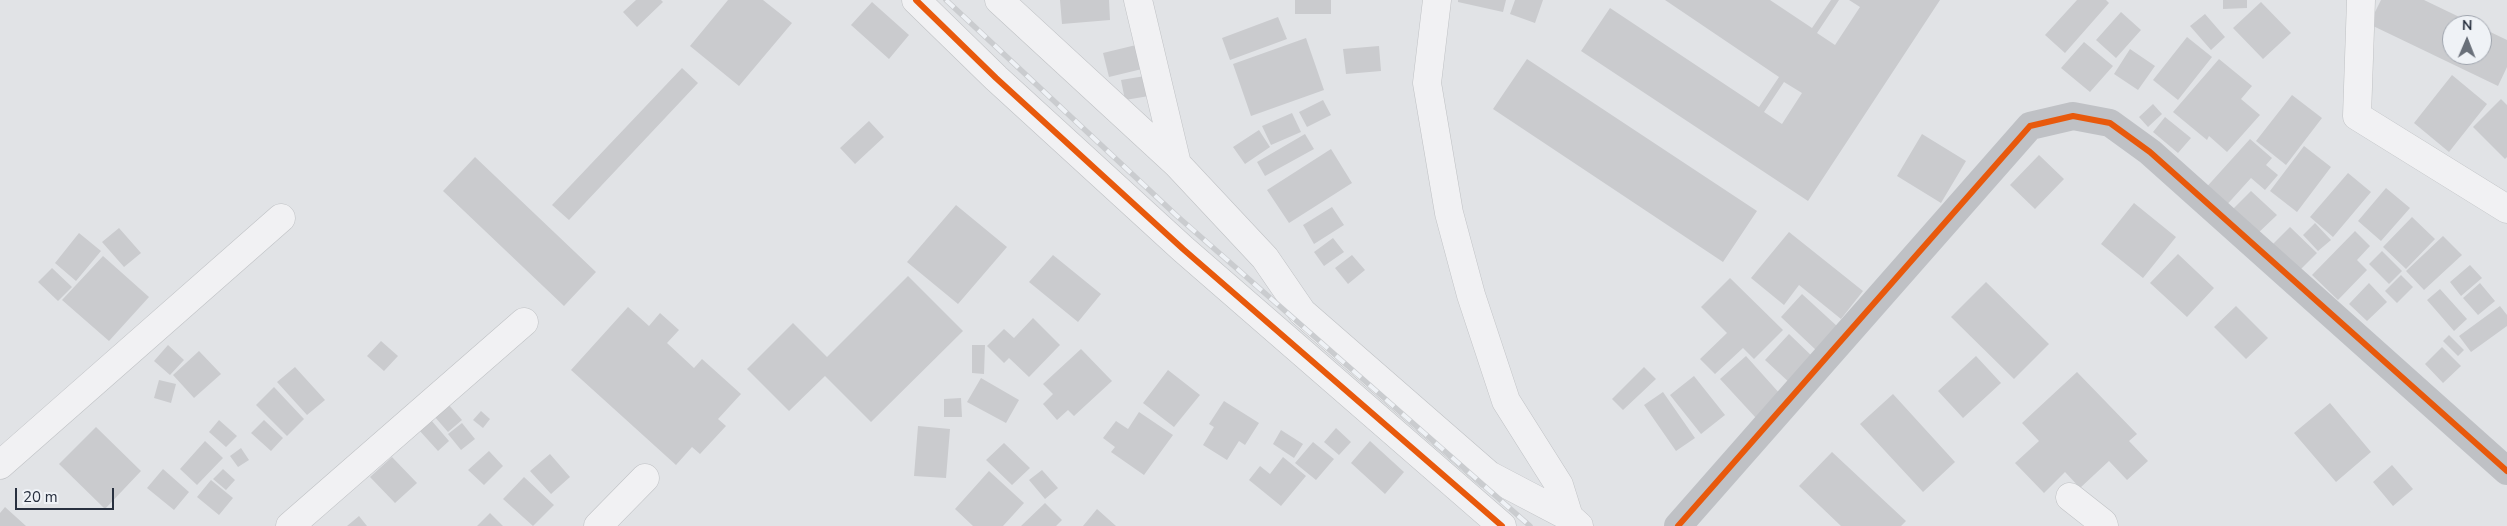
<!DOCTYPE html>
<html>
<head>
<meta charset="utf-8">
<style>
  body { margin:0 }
  #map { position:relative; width:2507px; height:526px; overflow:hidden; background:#e1e3e6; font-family:"Nunito Sans",sans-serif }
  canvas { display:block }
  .north { position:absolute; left:2442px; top:15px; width:50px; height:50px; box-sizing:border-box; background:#eff2f6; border:1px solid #9fa4ad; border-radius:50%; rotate:1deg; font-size:14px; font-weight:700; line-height:20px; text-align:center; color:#28303f }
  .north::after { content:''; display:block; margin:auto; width:18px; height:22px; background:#696f79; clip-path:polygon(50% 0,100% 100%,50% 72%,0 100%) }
  .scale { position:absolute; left:15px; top:488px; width:99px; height:22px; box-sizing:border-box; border:2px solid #28303f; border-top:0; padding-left:6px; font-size:15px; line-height:18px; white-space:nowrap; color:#28303f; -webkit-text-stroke:4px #eff2f6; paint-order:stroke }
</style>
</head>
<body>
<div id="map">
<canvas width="2507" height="526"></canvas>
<div class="north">N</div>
<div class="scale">20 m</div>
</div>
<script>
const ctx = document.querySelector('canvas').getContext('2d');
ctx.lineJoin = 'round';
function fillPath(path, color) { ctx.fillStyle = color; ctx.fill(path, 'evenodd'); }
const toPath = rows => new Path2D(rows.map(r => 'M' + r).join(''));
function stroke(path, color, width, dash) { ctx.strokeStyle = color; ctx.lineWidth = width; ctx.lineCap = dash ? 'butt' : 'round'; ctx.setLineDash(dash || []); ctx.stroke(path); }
fillPath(toPath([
  [636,0,661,0,663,2,637,27,623,12],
  [728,0,763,0,792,23,739,86,690,46],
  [1060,0,1109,0,1110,20,1062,24],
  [1295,0,1331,0,1331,14,1295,14],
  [1458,0,1506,0,1503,12,1458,2],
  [1515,0,1543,0,1535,23,1510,14],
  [1665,0,1770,0,1812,28,1831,0,1839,0,1817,33,1835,45,1860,7,1849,0,1940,0,1808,201,1581,51,1610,8,1759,107,1779,77],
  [1784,82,1802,93,1782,124,1764,112],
  [2077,0,2106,0,2109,3,2065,53,2045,35],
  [2223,0,2247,0,2247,8,2223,9],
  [2381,0,2424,0,2476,25,2452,25,2452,55,2482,55,2482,28,2507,40,2507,67,2498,86,2369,24],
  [872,2,909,35,889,59,851,25],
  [2261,2,2291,33,2263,59,2233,28],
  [2121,12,2141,30,2116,58,2096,40],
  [2205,14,2225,37,2211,50,2190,26],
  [1278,17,1287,39,1230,60,1222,38],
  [2187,37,2212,57,2178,100,2153,80],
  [1306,38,1324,90,1251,116,1233,64],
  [2084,42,2113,66,2090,92,2061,68],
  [1136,45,1142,69,1109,77,1103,53],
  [1379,46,1381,71,1346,74,1343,49],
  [2130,49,2155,66,2138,90,2114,74],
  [1527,59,1757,211,1723,262,1493,109],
  [2219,59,2252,86,2241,99,2260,115,2227,152,2209,136,2207,140,2173,112],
  [682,68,698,83,569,220,552,205],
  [2452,75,2487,104,2449,152,2414,123],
  [1145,76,1149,96,1125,100,1121,80],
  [2292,95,2322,118,2286,165,2256,141],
  [2501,99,2507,105,2507,157,2505,159,2473,127],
  [1323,100,1331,115,1307,127,1299,112],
  [2153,104,2162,114,2148,127,2139,117],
  [1292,113,1301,132,1271,145,1262,126],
  [2165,117,2191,138,2178,153,2153,132],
  [869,121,884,137,855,164,840,148],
  [1259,130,1270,147,1245,164,1233,147],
  [1305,134,1314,149,1265,176,1257,162],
  [1922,134,1966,161,1941,203,1897,176],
  [2250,139,2272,158,2266,165,2278,175,2265,190,2251,178,2223,209,2203,191],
  [2304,146,2331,167,2297,212,2270,191],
  [1331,149,1352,183,1289,223,1267,190],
  [2039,155,2064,179,2035,209,2010,185],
  [475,157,596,272,564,306,443,191],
  [2348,173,2371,192,2333,237,2310,217],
  [2386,188,2410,208,2381,241,2358,221],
  [2251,191,2277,215,2256,235,2232,210],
  [2134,203,2176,237,2143,278,2101,244],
  [956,205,1007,247,958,304,907,262],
  [1332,207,1344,225,1314,244,1303,225],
  [2412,217,2435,239,2406,269,2383,247],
  [2315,223,2331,240,2318,251,2303,235],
  [2290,227,2317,253,2300,270,2273,244],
  [119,228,141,253,124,267,102,242],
  [2355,231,2370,246,2357,260,2367,270,2338,300,2312,275],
  [1789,232,1863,291,1841,319,1799,285,1784,305,1751,278],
  [79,233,101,251,76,281,55,263],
  [2443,236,2462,255,2424,290,2406,271],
  [1333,238,1344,252,1324,266,1314,252],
  [2382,251,2402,271,2389,284,2369,264],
  [2178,254,2214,288,2187,317,2150,283],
  [1053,255,1101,294,1078,322,1029,282],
  [1352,255,1365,270,1348,284,1335,268],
  [103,256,149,297,109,341,62,300],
  [2470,265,2482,278,2461,296,2450,282],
  [52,268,72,287,58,301,38,282],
  [2401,275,2413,287,2397,303,2385,291],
  [908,276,963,331,871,422,825,376,789,411,747,369,793,323,827,357],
  [1730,278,1783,330,1754,359,1743,348,1715,374,1700,359,1727,333,1701,307],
  [1986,282,2049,344,2014,379,1951,317],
  [2369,283,2387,302,2367,321,2349,304],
  [2480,283,2495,301,2478,315,2463,298],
  [2440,289,2467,319,2454,331,2427,300],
  [1802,294,1838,327,1817,351,1781,317],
  [2236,306,2268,338,2246,359,2214,327],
  [2500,306,2507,315,2507,326,2471,352,2459,336],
  [628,307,649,326,660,313,679,330,667,343,694,368,702,359,741,394,718,419,726,426,700,454,692,447,676,465,571,370],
  [1033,318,1060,345,1029,377,1009,358,1004,363,987,346,1004,329,1014,338],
  [1789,334,1815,359,1791,384,1765,360],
  [2449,335,2464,350,2458,356,2443,341],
  [381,341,398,356,384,371,367,356],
  [168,345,184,360,170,375,154,361],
  [972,345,985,345,984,374,972,373],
  [2442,347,2461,366,2443,383,2425,364],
  [1081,349,1112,381,1074,416,1068,410,1057,420,1043,404,1053,394,1043,384],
  [199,351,221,374,194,398,173,375],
  [1746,356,1781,395,1756,418,1720,379],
  [1976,356,2001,383,1963,418,1938,391],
  [295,367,325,400,307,415,277,382],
  [1644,367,1656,379,1623,410,1612,399],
  [1168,370,1200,395,1174,427,1143,403],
  [2077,372,2137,434,2129,441,2148,461,2127,480,2109,461,2080,488,2065,472,2044,493,2015,463,2039,441,2022,423],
  [1694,376,1725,415,1701,434,1670,395],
  [981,378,1019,400,1006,423,967,402],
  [159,380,176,384,171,403,154,398],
  [274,387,304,419,287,436,256,405],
  [1663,392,1695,438,1676,451,1644,405],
  [1893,394,1955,462,1923,492,1860,424],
  [961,398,962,417,944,417,944,399],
  [1224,401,1259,423,1245,445,1239,441,1227,460,1203,445,1214,427,1209,424],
  [2330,403,2371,452,2336,482,2294,433],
  [448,404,462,420,448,432,434,416],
  [481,411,490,419,483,428,473,420],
  [1139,412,1173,435,1144,475,1111,452,1115,447,1103,438,1116,421,1128,429],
  [219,420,237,436,226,447,209,432],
  [264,420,283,438,271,451,251,433],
  [431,420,449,441,438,451,419,430],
  [462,423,475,439,461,450,448,434],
  [918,426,950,429,946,478,914,476],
  [96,427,141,471,105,509,59,464],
  [1336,428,1351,442,1339,455,1324,442],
  [1281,430,1303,444,1294,458,1273,444],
  [205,441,223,458,197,485,180,469],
  [1370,441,1404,472,1385,494,1351,463],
  [1313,442,1334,459,1316,480,1295,463],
  [1004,443,1030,468,1012,485,986,460],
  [241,448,249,460,238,467,230,456],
  [489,451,503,466,484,485,468,470],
  [1832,452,1906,521,1901,526,1841,526,1799,486],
  [550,454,570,477,551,494,530,471],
  [392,457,417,483,395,503,370,477],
  [1283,457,1306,476,1281,506,1249,480,1260,466,1270,474],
  [2392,465,2413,489,2393,506,2373,482],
  [163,469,189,492,174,510,147,488],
  [223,469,235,480,226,490,213,479],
  [1042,470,1058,488,1045,499,1029,480],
  [989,471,1024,503,1003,526,973,526,955,509],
  [524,477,554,505,533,526,503,499],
  [211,480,233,498,219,515,197,497],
  [1045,503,1062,520,1056,526,1021,526],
  [5,507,26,526,0,526,0,513],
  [1097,509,1116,526,1083,526],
  [490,513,503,526,477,526],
  [359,516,367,526,347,526]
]), '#cacbce');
const street = toPath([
  [916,0,996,78,1183,249,1502,526],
  [999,0,1177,164],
  [1138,0,1177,164,1265,258,1302,312,1489,475,1569,517,1579,526],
  [1437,0,1427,83,1449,213,1471,295,1506,401,1559,485,1569,517],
  [2361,0,2357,116,2507,209],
  [0,465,281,218],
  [2070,497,2103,523,2104,526],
  [290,526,524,322],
  [598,526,645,478]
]);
stroke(street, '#bfc1c4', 29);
stroke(street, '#f1f1f3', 28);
stroke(toPath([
  [1678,526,2030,126,2073,116,2110,123,2150,152,2507,471]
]), '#bfc1c5', 28);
const rail = toPath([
  [946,0,1177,216,1530,526]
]);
stroke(rail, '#cacccf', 5.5);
stroke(rail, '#eff2f6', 4, [11]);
stroke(toPath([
  [916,0,996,78,1183,249,1502,526],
  [1678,526,2030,126,2073,116,2110,123,2150,152,2507,471]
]), '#e8590c', 6);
</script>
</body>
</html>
